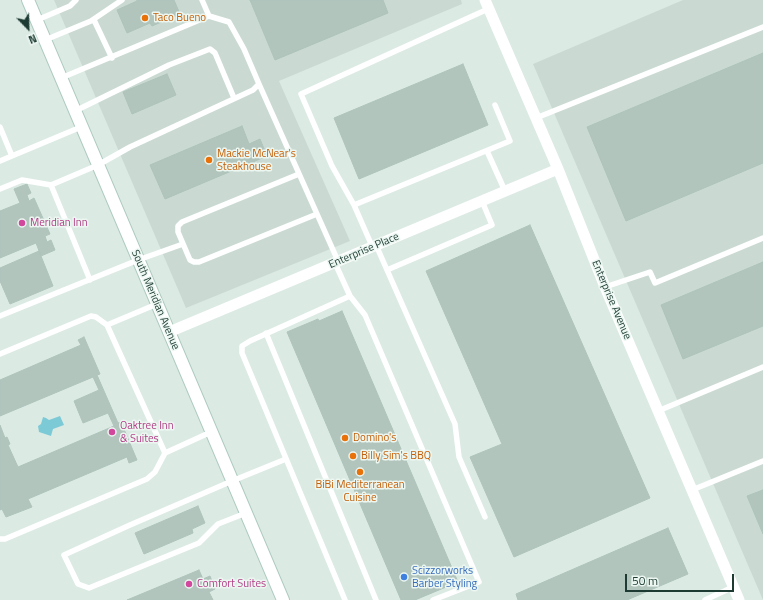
<!DOCTYPE html>
<html>
<head>
<meta charset="utf-8">
<style>
  body { margin:0 }
  #map { position:relative; width:763px; height:600px; overflow:hidden; background:#dceae4; font-family:"Titillium Web",sans-serif }
  canvas { display:block }
  .north { position:absolute; left:8px; top:8px; width:40px; height:40px; -webkit-text-stroke:3px #ecf7f2; paint-order:stroke; rotate:157deg; font-size:11px; font-weight:700; line-height:16px; text-align:center; color:#1d3b32 }
  .north::after { content:''; display:block; margin:auto; width:14px; height:18px; background:#1d3b32; clip-path:polygon(50% 0,100% 100%,50% 72%,0 100%) }
  .scale { position:absolute; left:625px; top:574px; width:109px; height:18px; box-sizing:border-box; border:2px solid #1d3b32; border-top:0; padding-left:5px; font-size:12px; line-height:14px; white-space:nowrap; color:#1d3b32; -webkit-text-stroke:3px #ecf7f2; paint-order:stroke }
</style>
</head>
<body>
<div id="map">
<canvas width="763" height="600"></canvas>
<div class="north">N</div>
<div class="scale">50 m</div>
</div>
<script>
const ctx = document.querySelector('canvas').getContext('2d');
ctx.lineJoin = 'round';
function fillPath(path, color) { ctx.fillStyle = color; ctx.fill(path, 'evenodd'); }
const toPath = rows => new Path2D(rows.map(r => 'M' + r).join(''));
function stroke(path, color, width, dash) { ctx.strokeStyle = color; ctx.lineWidth = width; ctx.lineCap = dash ? 'butt' : 'round'; ctx.setLineDash(dash || []); ctx.stroke(path); }
function write(font, color, halo, rows, align = 'center') {
  ctx.font = font + ' "Titillium Web",sans-serif'; ctx.lineWidth = 3; ctx.setLineDash([]); ctx.textBaseline = 'middle'; ctx.strokeStyle = halo; ctx.fillStyle = color; for (const [text, x, y, turn = 0] of rows) {
    ctx.save(); ctx.translate(x, y); ctx.rotate((+turn || 0) * Math.PI / 180); ctx.textAlign = isNaN(turn) ? turn : align; if (halo) ctx.strokeText(text, 0, 0); ctx.fillText(text, 0, 0); ctx.restore();
  }
}
fillPath(toPath([
  [54,0,461,0,462,4,279,81,350,241,186,308],
  [683,0,763,0,763,600,533,64]
]), '#cadad3');
fillPath(toPath([
  [60,416,64,425,53,429,51,436,39,432,38,426,41,424,43,417,46,418,49,420]
]), '#7dcad7');
const building = toPath([
  [137,0,174,0,180,14,152,26,150,23,127,33,117,10,137,1,137,0],
  [250,0,383,0,388,13,275,60,250,0],
  [763,53,763,163,626,221,587,127,763,53],
  [463,64,488,125,359,179,334,118,463,64],
  [167,74,176,95,132,114,123,92,167,74],
  [242,126,249,144,260,139,267,156,165,199,150,165,242,126],
  [27,184,31,193,27,195,29,201,34,198,50,234,45,236,47,242,51,240,55,250,41,256,36,243,0,258,0,211,20,203,14,189,27,184],
  [530,225,650,498,514,557,470,457,502,444,426,271,530,225],
  [39,251,53,286,10,304,0,281,0,268,39,251],
  [763,262,763,326,683,359,661,305,763,262],
  [342,311,458,582,415,600,401,600,287,332,318,319,319,321,342,311],
  [84,337,100,374,97,375,118,423,121,422,137,460,129,463,127,457,28,499,32,507,6,517,2,509,0,510,0,425,5,438,7,437,10,444,8,445,18,467,114,426,108,413,83,423,74,401,99,390,93,377,0,416,0,380,81,345,78,340,84,337],
  [763,490,763,534,747,496,763,490],
  [198,506,205,523,192,529,193,533,144,554,135,533,198,506],
  [668,528,688,574,627,600,518,600,516,594,668,528],
  [199,570,203,579,210,576,215,589,209,592,213,600,127,600,199,570]
]);
fillPath(building, '#b1c5bd');
stroke(building, '#aec4bb', 1);
const secondary = toPath([
  [28,0,283,600]
]);
stroke(secondary, '#aecbc0', 14);
stroke(toPath([
  [37,20,70,6,76,0],
  [94,20,112,58],
  [45,40,91,21,122,0],
  [61,78,209,16,202,0],
  [259,84,338,261],
  [75,111,169,65,210,49,215,53,234,98],
  [536,118,763,27],
  [0,127,12,156],
  [487,151,505,191],
  [0,161,81,127],
  [299,174,182,222,178,226,178,232,190,260,194,262,199,262,317,214],
  [51,185,90,280],
  [0,189,22,180,51,185,98,165,130,147,253,90,259,84,244,49,229,22,209,16],
  [354,205,510,141,495,105],
  [376,245,455,424,459,457,485,517],
  [372,246,354,205,332,166,301,94,488,9],
  [335,263,350,296,250,341,242,346,242,353,345,600],
  [387,270,492,225,482,201],
  [605,287,650,272,655,283,763,238],
  [350,296,365,315,479,582,433,600],
  [0,316,138,260,183,244],
  [107,325,165,453],
  [266,333,376,600],
  [0,354,91,316,96,317,107,325,157,304],
  [658,411,763,367],
  [692,490,763,461],
  [246,513,218,524,199,543,89,588,78,584,64,555,130,525,232,481,286,459],
  [0,539,5,539,147,479,155,472,165,453,211,432],
  [705,600,733,587]
]), '#fff', 5.5);
stroke(toPath([
  [485,0,558,169,605,287,739,600],
  [169,332,558,169]
]), '#fff', 11);
stroke(secondary, '#fff', 12);
for (const [x, y, r, color] of [
  [145,18,4,"#e8710a"],
  [209,160,4,"#e8710a"],
  [22,223,4,"#d1479c"],
  [112,432,4,"#d1479c"],
  [345,438,4,"#e8710a"],
  [353,456,4,"#e8710a"],
  [360,472,4,"#e8710a"],
  [404,577,4,"#3f7fe0"],
  [189,584,4,"#d1479c"]
]) { const dot = new Path2D(); dot.arc(x, y, r, 0, 2 * Math.PI); ctx.fillStyle = color; ctx.fill(dot); stroke(dot, '#ecf7f2', 1.5); }
write('11px', '#c56008', '#ecf7f2', [
  ["Taco Bueno",153,18],
  ["Mackie McNear's",217,154],
  ["Steakhouse",217,167],
  ["Domino's",353,438],
  ["Billy Sim's BBQ",361,456],
  ["BiBi Mediterranean",360,485,"center"],
  ["Cuisine",360,498,"center"]
], 'left');
write('11px', '#b23c85', '#ecf7f2', [
  ["Meridian Inn",30,223],
  ["Oaktree Inn",120,426],
  ["& Suites",120,439],
  ["Comfort Suites",197,584]
], 'left');
write('11px', '#1d3b32', '#ecf7f2', [
  ["Enterprise Place",364,251,-23],
  ["South Meridian Avenue",155,300,67],
  ["Enterprise Avenue",611,300,67]
]);
write('11px', '#366cbe', '#ecf7f2', [
  ["Scizzorworks",412,571],
  ["Barber Styling",412,584]
], 'left');
</script>
</body>
</html>
